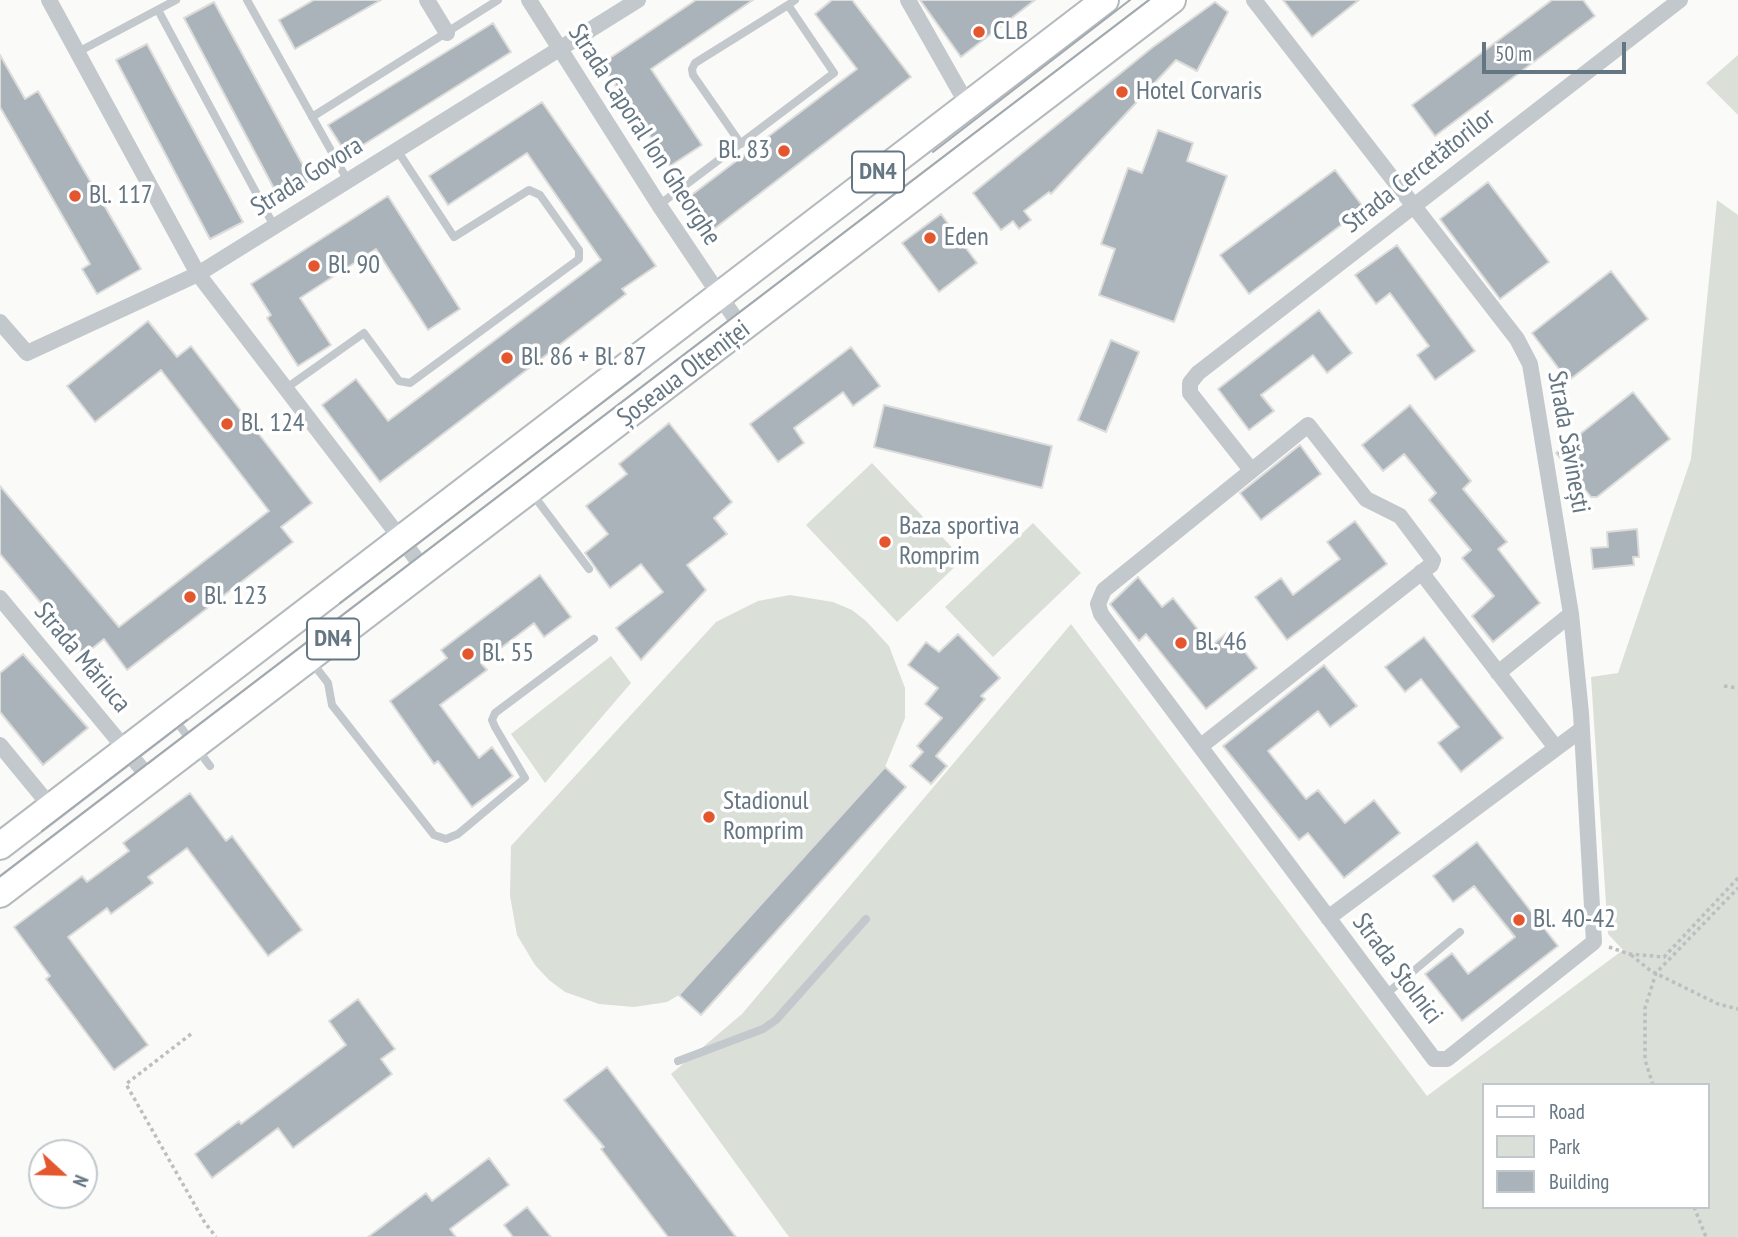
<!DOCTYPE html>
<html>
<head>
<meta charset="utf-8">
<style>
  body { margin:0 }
  #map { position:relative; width:1738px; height:1237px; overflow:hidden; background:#fafaf8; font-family:"PT Sans Narrow",sans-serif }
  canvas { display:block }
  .legend { position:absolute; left:1482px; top:1083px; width:228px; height:126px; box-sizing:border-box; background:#fff; border:2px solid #c1c8cd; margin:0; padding:9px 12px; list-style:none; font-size:21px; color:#657683 }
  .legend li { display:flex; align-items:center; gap:14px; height:35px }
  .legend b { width:35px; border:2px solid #c1c8cd }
  .north { position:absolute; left:28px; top:1139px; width:70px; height:70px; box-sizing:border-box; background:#fff; border:2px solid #c1c8cd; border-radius:50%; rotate:112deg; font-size:19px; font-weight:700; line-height:28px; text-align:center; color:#657683 }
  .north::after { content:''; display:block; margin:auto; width:24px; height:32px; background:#e4572e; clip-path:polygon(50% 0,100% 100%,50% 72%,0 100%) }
  .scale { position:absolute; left:1482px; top:42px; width:144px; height:32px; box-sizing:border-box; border:4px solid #657683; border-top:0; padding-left:9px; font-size:21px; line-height:24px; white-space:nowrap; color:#657683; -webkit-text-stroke:5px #fff; paint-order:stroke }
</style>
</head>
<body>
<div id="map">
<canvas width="1738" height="1237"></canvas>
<ul class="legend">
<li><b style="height:9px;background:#fff"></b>Road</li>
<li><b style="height:19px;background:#dadfd7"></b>Park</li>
<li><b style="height:19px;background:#aab3b9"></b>Building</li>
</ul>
<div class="north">N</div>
<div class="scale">50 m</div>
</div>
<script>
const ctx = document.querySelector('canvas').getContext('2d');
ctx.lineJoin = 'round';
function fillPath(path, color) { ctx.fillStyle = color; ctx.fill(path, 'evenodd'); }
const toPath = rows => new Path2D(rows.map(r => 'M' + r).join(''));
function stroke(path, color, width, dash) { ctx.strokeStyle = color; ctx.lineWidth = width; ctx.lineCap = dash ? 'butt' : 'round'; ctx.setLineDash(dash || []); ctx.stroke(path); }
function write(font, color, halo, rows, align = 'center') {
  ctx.font = font + ' "PT Sans Narrow",sans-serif'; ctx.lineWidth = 7; ctx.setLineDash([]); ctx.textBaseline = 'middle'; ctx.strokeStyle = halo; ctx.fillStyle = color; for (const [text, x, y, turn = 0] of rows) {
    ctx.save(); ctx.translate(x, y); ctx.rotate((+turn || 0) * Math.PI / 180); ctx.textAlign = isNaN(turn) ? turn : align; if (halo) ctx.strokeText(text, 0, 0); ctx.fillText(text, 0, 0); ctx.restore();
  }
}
fillPath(toPath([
  [1738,55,1738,115,1706,83],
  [1717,200,1738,215,1738,1237,789,1237,671,1074,742,1014,1071,624,1427,1096,1623,950,1608,934,1591,677,1618,673,1691,459],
  [1484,1085,1708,1085,1708,1207,1484,1207],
  [872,463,963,559,897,622,806,525],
  [1033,523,1081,573,993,657,945,607],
  [790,595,833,602,852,610,866,621,889,646,905,688,905,718,885,767,906,787,701,1015,679,995,667,1002,634,1007,599,1004,565,992,549,980,535,965,517,935,510,896,511,846,716,622,758,601],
  [611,656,631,683,545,783,511,734]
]), '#dadfd7');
const building = toPath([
  [314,0,381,0,295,49,279,20,314,0],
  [696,0,753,0,651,69,702,145,670,166,601,64,696,0],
  [832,0,852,0,911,77,710,232,685,200,857,69,815,14,832,0],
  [920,0,1035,0,961,57,920,0],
  [1283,0,1359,0,1312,37,1283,0],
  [1552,0,1583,0,1595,16,1435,136,1412,105,1552,0],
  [214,2,311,180,278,196,184,18,214,2],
  [1215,2,1228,12,1197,71,1176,60,1051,194,1049,192,1024,211,1031,220,1019,229,1013,221,1001,230,973,193,1153,47,1215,2],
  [493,23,511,52,347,155,328,125,493,23],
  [147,44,243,222,210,239,116,60,147,44],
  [0,55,25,99,38,91,141,269,97,294,82,269,90,264,0,107,0,55],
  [542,102,656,266,622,289,626,294,380,482,322,405,356,379,388,421,601,260,527,153,448,205,429,176,542,102],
  [1158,130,1193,143,1187,161,1227,176,1174,322,1099,295,1115,249,1101,244,1128,168,1142,173,1158,130],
  [1335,170,1364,208,1249,294,1220,255,1335,170],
  [1488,182,1549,262,1500,299,1440,219,1488,182],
  [388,196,460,309,428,330,376,249,300,298,331,345,298,366,267,318,271,315,251,284,388,196],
  [941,214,977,263,939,292,902,243,941,214],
  [1397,245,1475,351,1435,380,1417,355,1429,346,1390,293,1376,304,1355,275,1397,245],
  [1611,271,1648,319,1568,381,1532,333,1611,271],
  [1319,310,1352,353,1327,373,1313,355,1261,395,1274,411,1249,430,1218,389,1319,310],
  [148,321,177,357,191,346,312,503,281,527,293,542,127,670,104,639,84,655,0,554,0,486,119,627,269,511,161,370,95,422,67,386,148,321],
  [1111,340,1139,352,1106,432,1078,420,1111,340],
  [851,347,880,386,853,406,843,392,794,428,804,443,778,462,750,424,851,347],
  [1633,392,1670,439,1597,497,1591,497,1556,453,1633,392],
  [884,405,1052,446,1042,488,874,447,884,405],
  [1410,405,1471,481,1463,489,1507,542,1498,549,1540,603,1493,642,1472,616,1494,596,1462,558,1471,550,1429,500,1436,493,1404,454,1383,471,1362,445,1410,405],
  [669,423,732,502,714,518,727,534,687,565,706,590,641,660,616,628,663,592,641,564,610,588,585,553,608,534,586,506,627,474,619,464,669,423],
  [1300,445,1321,474,1261,520,1240,493,1300,445],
  [1355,521,1387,564,1287,640,1255,597,1281,578,1293,595,1340,559,1327,542,1355,521],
  [1637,529,1639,557,1633,557,1634,565,1593,569,1591,548,1608,547,1607,532,1637,529],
  [540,575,571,617,544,637,534,623,481,663,487,670,440,705,479,758,492,747,513,776,472,807,438,761,434,764,390,701,447,658,441,650,540,575],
  [1138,577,1162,607,1173,598,1211,646,1229,631,1257,668,1206,709,1146,634,1139,641,1110,604,1138,577],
  [958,634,1000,678,981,696,985,699,936,756,947,766,931,784,910,766,923,752,917,746,942,718,925,704,938,688,908,665,926,642,939,652,958,634],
  [1424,637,1503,738,1461,772,1438,743,1459,727,1421,679,1405,692,1385,667,1424,637],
  [23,654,88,728,43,765,0,712,0,673,23,654],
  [1324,665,1357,706,1330,727,1318,711,1268,751,1306,799,1318,790,1345,823,1374,800,1400,833,1344,878,1308,833,1299,840,1223,746,1324,665],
  [885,767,906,787,701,1015,679,995,885,767],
  [190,793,226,841,232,836,302,930,268,956,187,848,148,877,153,883,111,914,107,908,68,937,148,1045,114,1070,46,979,50,976,14,927,82,876,87,882,129,851,123,843,190,793],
  [1477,842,1558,946,1462,1021,1425,974,1452,953,1468,974,1515,937,1474,886,1453,902,1433,876,1477,842],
  [358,999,395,1049,381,1059,392,1074,293,1148,278,1128,212,1178,195,1154,239,1121,241,1124,346,1045,329,1021,358,999],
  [607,1067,736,1237,668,1237,601,1149,604,1147,564,1100,607,1067],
  [489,1158,509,1185,450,1229,456,1237,368,1237,426,1193,432,1201,489,1158],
  [527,1207,551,1237,513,1237,504,1225,527,1207]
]);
fillPath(building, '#aab3b9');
stroke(building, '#dcdcda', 2);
const primary = toPath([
  [0,846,1105,0],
  [0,894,1172,0]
]);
stroke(primary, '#b5babe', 30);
stroke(toPath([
  [1724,686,1738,688],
  [1609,947,1629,954,1664,957,1738,878],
  [1631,955,1651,971,1718,1004,1738,1009],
  [191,1034,126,1084,205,1223,216,1237],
  [1653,1085,1645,1060,1645,1008,1656,973,1738,888],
  [1694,1207,1706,1237]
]), '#bbbfc2', 3.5, [3.5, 3.5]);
stroke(toPath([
  [247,0,348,181],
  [158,10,274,226],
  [78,52,176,0],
  [312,117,498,0],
  [741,144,693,75,692,69,695,63,788,5],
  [659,205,834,73,788,5,795,0],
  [285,389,364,333,399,381,410,383,579,259,579,250,540,195,529,190,454,237,397,150],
  [531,492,589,569],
  [311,661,328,683,332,705,434,835,446,839,458,834,525,778,495,727,492,720,495,713,594,639],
  [173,717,210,766],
  [1385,995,1460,932],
  [678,1061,763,1029,776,1020,866,919]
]), '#c3c8cc', 8);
stroke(toPath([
  [49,0,198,274,424,569],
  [427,0,447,33],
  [529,0,659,205,743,330],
  [908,0,967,104],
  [0,322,27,353,198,274,638,0],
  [1251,470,1190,393,1190,383,1198,373,1680,0],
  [1421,572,1556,748],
  [0,598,151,780],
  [1498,673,1571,614],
  [0,745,51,807],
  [1201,746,1431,565,1433,560,1400,516,1366,499,1308,425,1104,590,1098,604,1101,614,1434,1059,1447,1059,1594,942,1581,713,1571,614,1530,364,1517,339,1254,0],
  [1328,918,1582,729]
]), '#c3c8cc', 16);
stroke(primary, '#fff', 26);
stroke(toPath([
  [933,152,1130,0],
  [340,603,640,374],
  [42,831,187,720],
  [0,876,1149,0]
]), '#a2aab0', 2);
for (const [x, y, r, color] of [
  [979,32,7,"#e4572e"],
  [1122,92,7,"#e4572e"],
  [784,151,7,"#e4572e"],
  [75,196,7,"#e4572e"],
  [930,238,7,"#e4572e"],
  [314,266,7,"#e4572e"],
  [507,358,7,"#e4572e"],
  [227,424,7,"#e4572e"],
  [885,542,7,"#e4572e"],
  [190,597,7,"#e4572e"],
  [1181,643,7,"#e4572e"],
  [468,654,7,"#e4572e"],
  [709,817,7,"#e4572e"],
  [1519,920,7,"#e4572e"]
]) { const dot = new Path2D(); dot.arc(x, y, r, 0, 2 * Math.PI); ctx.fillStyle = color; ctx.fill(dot); stroke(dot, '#fff', 2.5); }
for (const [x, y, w] of [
  [878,172,52],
  [333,639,52]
]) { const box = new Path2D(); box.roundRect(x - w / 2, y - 20.5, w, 41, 5); ctx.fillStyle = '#fff'; ctx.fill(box); stroke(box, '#657683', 2); }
write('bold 24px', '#657683', null, [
  ["DN4",878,172],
  ["DN4",333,639]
]);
write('26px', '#657683', '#fff', [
  ["CLB",993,32],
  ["Hotel Corvaris",1136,92],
  ["Bl. 83",770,151,"right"],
  ["Bl. 117",89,196],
  ["Eden",944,238],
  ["Bl. 90",328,266],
  ["Bl. 86 + Bl. 87",521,358],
  ["Bl. 124",241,424],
  ["Baza sportiva",899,527],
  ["Romprim",899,557],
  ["Bl. 123",204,597],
  ["Bl. 46",1195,643],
  ["Bl. 55",482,654],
  ["Stadionul",723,802],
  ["Romprim",723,832],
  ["Bl. 40-42",1533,920]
], 'left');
write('26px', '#657683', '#fff', [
  ["Strada Caporal Ion Gheorghe",644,135,57],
  ["Strada Cercetătorilor",1419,171,-38],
  ["Strada Govora",307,177,-32],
  ["Șoseaua Olteniței",684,374,-37],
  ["Strada Săvinești",1568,442,80],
  ["Strada Măriuca",82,658,50],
  ["Strada Stolnici",1397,969,53]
]);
</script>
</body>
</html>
